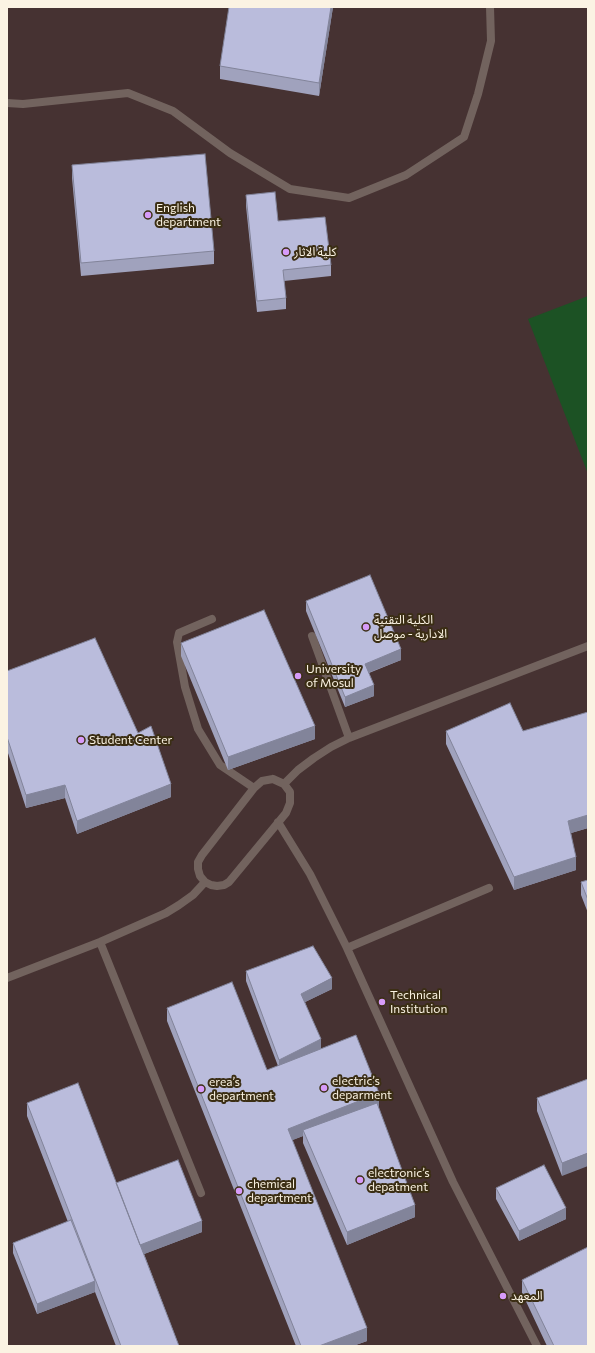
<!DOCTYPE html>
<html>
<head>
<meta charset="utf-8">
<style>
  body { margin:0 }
  #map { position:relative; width:595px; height:1353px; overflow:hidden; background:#3b2e14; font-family:Commissioner,sans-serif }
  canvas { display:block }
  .frame { position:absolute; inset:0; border:8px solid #fbf3e3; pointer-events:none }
</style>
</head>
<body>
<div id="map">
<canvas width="595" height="1353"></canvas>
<div class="frame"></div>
</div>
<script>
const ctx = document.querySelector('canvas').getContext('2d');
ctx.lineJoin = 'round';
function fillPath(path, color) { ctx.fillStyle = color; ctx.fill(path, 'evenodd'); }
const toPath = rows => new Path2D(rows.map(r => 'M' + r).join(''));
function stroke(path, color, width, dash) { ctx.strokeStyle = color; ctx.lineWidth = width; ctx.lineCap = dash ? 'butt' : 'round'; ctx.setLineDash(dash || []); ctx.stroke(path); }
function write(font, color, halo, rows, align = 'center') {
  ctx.font = font + ' Commissioner,"Noto Sans Arabic",sans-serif'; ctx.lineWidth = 4; ctx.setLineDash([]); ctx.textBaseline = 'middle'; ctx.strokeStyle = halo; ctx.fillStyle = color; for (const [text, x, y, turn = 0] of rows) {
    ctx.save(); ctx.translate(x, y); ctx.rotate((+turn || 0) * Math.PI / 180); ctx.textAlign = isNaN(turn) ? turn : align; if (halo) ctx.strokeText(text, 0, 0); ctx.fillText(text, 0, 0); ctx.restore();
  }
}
fillPath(toPath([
  [7,7,588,7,588,1346,7,1346]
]), '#463232');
fillPath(toPath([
  [588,296,588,474,528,319]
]), '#1c5224');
stroke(toPath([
  [7,103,23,104,128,93,173,111,230,153,290,189,349,198,406,175,464,137,478,94,491,41,490,7],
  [212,619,179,633,177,642,185,687,198,729,220,765,254,788],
  [312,636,349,738],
  [273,779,284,784,290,792,290,803,286,813,229,882,224,885,217,886,211,885,205,882,200,876,198,869,198,862,202,855,254,788,262,781,273,779],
  [284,784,298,770,314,758,331,747,349,738,588,646],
  [278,822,310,874,347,948,453,1182,537,1346],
  [100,942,201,1193],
  [347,948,489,888],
  [7,978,100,942,166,913,179,905,193,895,205,882]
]), '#72635e', 8);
fillPath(toPath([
  [333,7,319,96,220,79,220,66],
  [72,165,214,251,214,264,81,276,72,178],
  [246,195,331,265,331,276,284,281,286,298,286,309,257,312,246,206],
  [306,601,401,660,369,673,374,696,345,707,306,611],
  [181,643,315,739,228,770,181,656],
  [7,671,138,733,171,797,77,834,65,798,26,808,7,750],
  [588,712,588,828,571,833,576,870,514,890,446,744,446,731,523,731],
  [588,880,588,913,581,895,581,882],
  [246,971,332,989,305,1002,321,1048,379,1106,378,1107,415,1217,347,1245,303,1143,303,1136,292,1140,367,1341,353,1346,296,1346,167,1021,167,1008,267,1070,278,1066,246,981],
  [588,1079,562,1176,537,1111,537,1098],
  [27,1103,116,1183,202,1232,144,1254,179,1346,116,1346,95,1292,37,1314,13,1253,13,1243,68,1222,27,1116],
  [496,1188,566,1219,519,1241,496,1199],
  [522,1280,588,1346,547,1346,522,1293]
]), '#a0a2bd');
fillPath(toPath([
  [331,7,333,7,319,96,319,83],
  [401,649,401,660,365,674,365,664],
  [374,685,374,696,345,707,345,697],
  [315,726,315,739,228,770,228,757],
  [171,784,171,797,77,834,77,821],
  [65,785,65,798,26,808,26,795],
  [588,815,588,828,568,834,568,821],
  [576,857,576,870,514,890,514,877],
  [332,978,332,989,301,1004,301,994],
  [321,1039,321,1049,279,1070,279,1060],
  [379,1093,379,1106,305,1135,303,1130,303,1136,288,1142,288,1129],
  [588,1153,588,1166,562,1176,562,1163],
  [415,1205,415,1217,347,1245,347,1232],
  [566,1208,566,1219,519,1241,519,1231],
  [202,1221,202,1232,139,1256,139,1245],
  [95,1281,95,1292,37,1314,37,1304],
  [367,1328,367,1341,353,1346,319,1346]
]), '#82849a');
const building = toPath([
  [229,7,331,7,319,83,220,66,229,7],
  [205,154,214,251,81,263,72,165,205,154],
  [275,192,278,221,325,217,331,265,283,270,286,298,257,301,246,195,275,192],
  [370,575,401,649,365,664,374,685,345,697,306,601,370,575],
  [264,610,315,726,228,757,181,643,264,610],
  [95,638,138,733,151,726,171,784,77,821,65,785,26,795,7,737,7,671,95,638],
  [510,703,523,731,588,712,588,815,568,821,576,857,514,877,446,731,510,703],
  [588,880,588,900,581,882,588,880],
  [313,946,332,978,301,994,321,1039,279,1060,246,971,313,946],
  [232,982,267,1070,356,1035,379,1093,288,1129,367,1328,319,1346,301,1346,167,1008,232,982],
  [588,1079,588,1153,562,1163,537,1098,588,1079],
  [78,1083,179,1346,121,1346,27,1103,78,1083],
  [377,1103,415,1205,347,1232,303,1130,377,1103],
  [178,1160,202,1221,140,1245,116,1183,178,1160],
  [544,1165,566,1208,519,1231,496,1188,544,1165],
  [71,1220,95,1281,37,1304,13,1243,71,1220],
  [588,1247,588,1346,554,1346,522,1280,588,1247]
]);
fillPath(building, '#babcdc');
stroke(building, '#82849a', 1);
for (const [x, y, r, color] of [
  [148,215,4,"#d79bf9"],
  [286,252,4,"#d79bf9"],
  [366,627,4,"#d79bf9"],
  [298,676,4,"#d79bf9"],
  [81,740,4,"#d79bf9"],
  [382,1002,4,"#d79bf9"],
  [324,1088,4,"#d79bf9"],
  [201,1089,4,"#d79bf9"],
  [360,1180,4,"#d79bf9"],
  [239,1191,4,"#d79bf9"],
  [503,1296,4,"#d79bf9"]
]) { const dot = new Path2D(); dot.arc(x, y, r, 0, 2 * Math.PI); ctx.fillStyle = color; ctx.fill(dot); stroke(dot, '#3b2e14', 1.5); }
write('12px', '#fbf3e3', '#3b2e14', [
  ["English",156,208],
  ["department",156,222],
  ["كلية الاثار",294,252],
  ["الكلية التقنية",374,620],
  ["الادارية - موصل",374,634],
  ["University",306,669],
  ["of Mosul",306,683],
  ["Student Center",89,740],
  ["Technical",390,995],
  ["Institution",390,1009],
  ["electric’s",332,1081],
  ["deparment",332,1095],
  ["erea’s",209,1082],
  ["department",209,1096],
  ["electronic’s",368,1173],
  ["depatment",368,1187],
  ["chemical",247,1184],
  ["department",247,1198],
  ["المعهد",511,1296]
], 'left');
</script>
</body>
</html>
